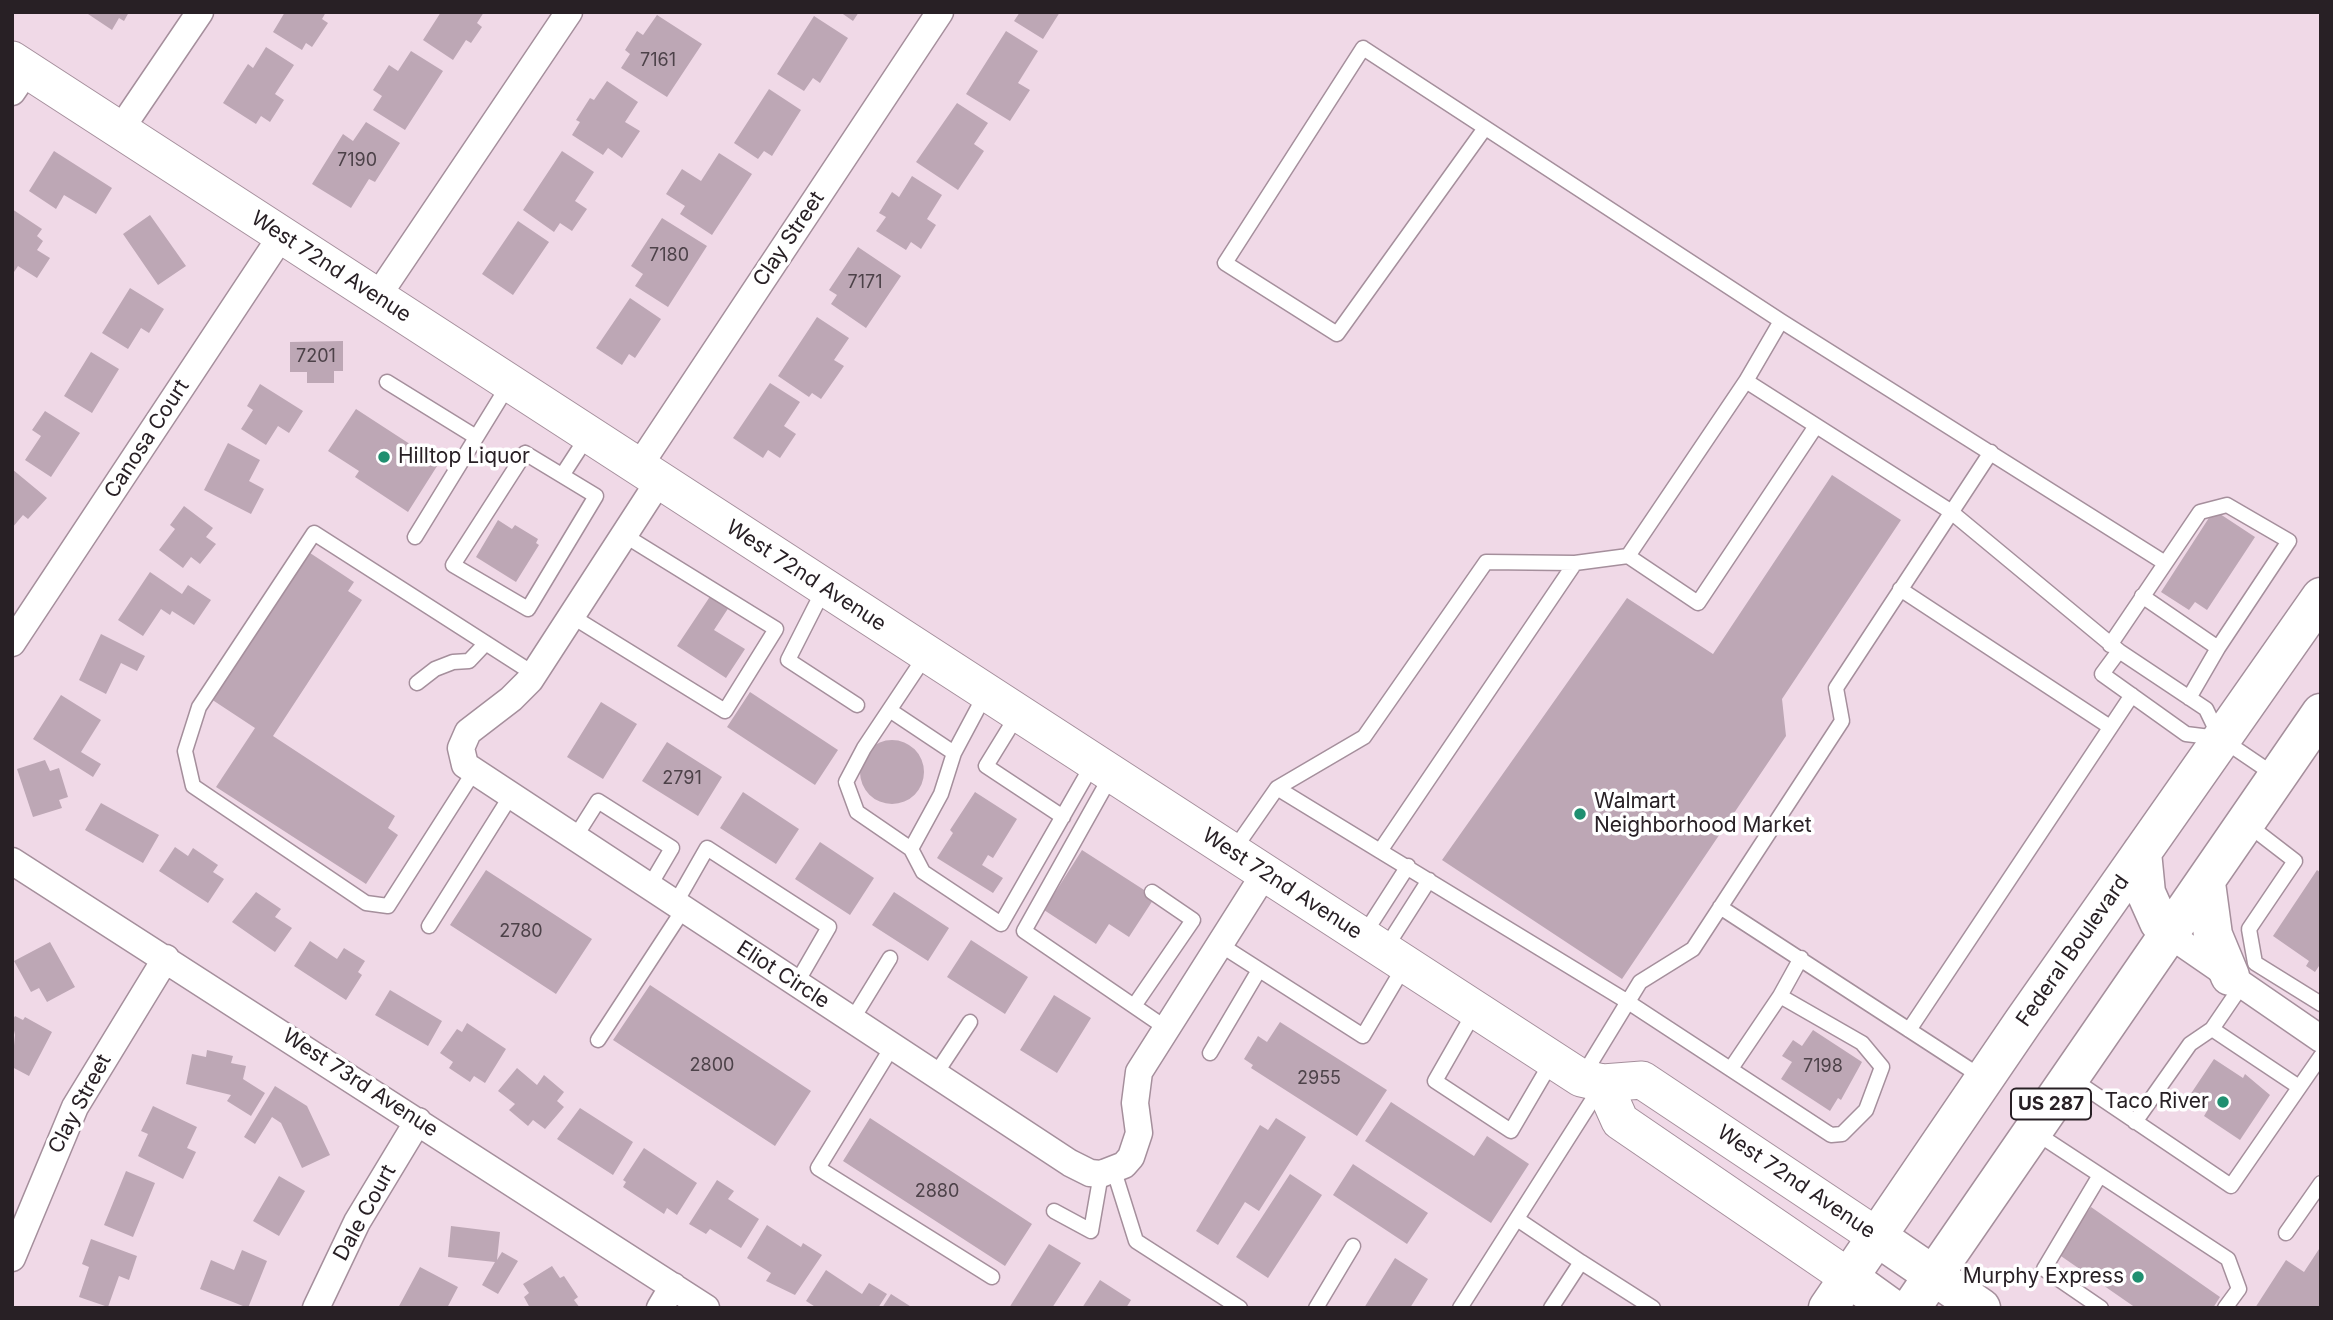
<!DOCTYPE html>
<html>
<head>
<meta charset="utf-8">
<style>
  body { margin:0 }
  #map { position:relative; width:2333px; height:1320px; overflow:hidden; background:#f0d9e7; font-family:Inter,sans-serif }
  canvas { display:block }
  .frame { position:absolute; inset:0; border:14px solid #282025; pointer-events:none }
</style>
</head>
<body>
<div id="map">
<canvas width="2333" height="1320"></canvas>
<div class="frame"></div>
</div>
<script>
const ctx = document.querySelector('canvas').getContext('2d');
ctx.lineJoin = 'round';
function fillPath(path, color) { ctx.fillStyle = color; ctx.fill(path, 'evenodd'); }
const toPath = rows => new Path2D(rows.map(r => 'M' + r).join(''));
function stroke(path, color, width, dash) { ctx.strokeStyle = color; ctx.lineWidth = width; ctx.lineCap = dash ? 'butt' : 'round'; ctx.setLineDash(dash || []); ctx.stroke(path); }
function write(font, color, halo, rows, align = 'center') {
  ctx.font = font + ' Inter,sans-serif'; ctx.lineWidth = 7; ctx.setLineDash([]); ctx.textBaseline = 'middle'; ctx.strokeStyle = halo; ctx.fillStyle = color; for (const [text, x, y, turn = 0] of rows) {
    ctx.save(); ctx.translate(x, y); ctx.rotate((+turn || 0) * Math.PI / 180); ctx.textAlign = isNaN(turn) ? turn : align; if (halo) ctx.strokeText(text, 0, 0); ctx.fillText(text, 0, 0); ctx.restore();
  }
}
fillPath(toPath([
  [85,12,129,12,124,21,119,18,112,30],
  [285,12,326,12,322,19,328,23,312,47,306,43,302,50,273,32],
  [441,12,484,12,477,23,482,27,471,43,466,40,453,60,423,40],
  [840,12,859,12,853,21],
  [1020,12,1060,12,1043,39,1014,21],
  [657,15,702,44,667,97,621,68,630,54,625,50,637,31,643,35],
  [814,16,848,38,820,83,813,78,804,91,777,74],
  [1006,31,1038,51,1018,83,1030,90,1010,121,966,94],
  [266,47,294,65,275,94,284,100,270,122,261,116,256,124,223,103,248,64,253,68],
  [411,51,443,71,405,130,373,110,382,96,373,90,389,65,398,71],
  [607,81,638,102,625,122,640,131,622,158,608,148,603,155,572,135,580,122,576,120,590,98,594,100],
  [769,89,801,110,772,156,764,151,758,159,734,143],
  [957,103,988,123,974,144,984,151,958,190,916,162],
  [366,122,400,143,375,182,369,179,351,208,312,184,343,134,353,141],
  [54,151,112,188,96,214,64,195,56,209,29,191],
  [562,151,594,172,575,201,587,209,572,231,560,223,554,232,523,210],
  [719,153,752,174,712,235,680,214,685,206,666,194,682,169,701,181],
  [912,176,942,195,927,219,936,225,921,249,911,242,906,250,876,231,886,217,879,213,892,192,899,197],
  [12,209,42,229,37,236,43,241,37,250,50,258,37,278,18,266,12,275],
  [150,215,186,266,158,285,123,234],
  [662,218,707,246,668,307,635,286,643,274,631,266],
  [518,221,549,242,513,295,482,274],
  [858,247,901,276,866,328,831,304,837,295,829,290],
  [130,288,164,309,149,333,141,328,128,349,102,333],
  [630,298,661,319,635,358,629,354,622,365,596,348],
  [817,317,849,338,834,360,844,366,821,399,812,393,809,397,778,376],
  [343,341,343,371,334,371,334,383,307,383,307,372,290,372,290,342],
  [91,352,119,369,92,413,64,396],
  [770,383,800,402,784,426,796,434,780,458,768,450,763,458,733,438],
  [260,384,303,411,289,433,278,426,266,445,241,429,253,410,247,406],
  [356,409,439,463,408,512,355,477,359,471,328,451],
  [45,411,80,433,51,477,25,460,41,436,32,430],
  [228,443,260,460,249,481,264,489,251,514,204,490],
  [12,469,47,498,28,519,23,515,12,528],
  [1832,475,1901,520,1782,699,1786,736,1622,979,1442,860,1627,598,1713,654],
  [184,506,213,528,206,537,216,544,200,564,191,557,183,568,159,550,175,529,170,525],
  [2214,510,2255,537,2207,610,2195,602,2189,610,2161,592],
  [498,520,512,529,515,525,538,539,536,543,539,545,516,582,476,557],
  [307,551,354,582,348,591,362,600,273,736,395,816,388,828,398,835,366,884,216,787,255,728,211,699],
  [150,572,182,594,188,585,211,600,194,625,172,611,170,615,161,609,143,636,118,620],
  [713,592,731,604,714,630,745,649,726,678,677,646],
  [101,634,145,656,137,671,121,663,106,694,79,680],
  [750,692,838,750,815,785,727,727],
  [61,695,101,720,81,752,101,764,93,777,33,739],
  [601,702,637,724,603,779,567,757],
  '860 772a32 32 0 1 1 64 0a32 32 0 1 1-64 0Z',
  [667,742,722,777,698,816,642,781],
  [45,760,50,771,59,768,68,797,59,800,62,808,33,817,17,769],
  [743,792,799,829,776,864,720,828],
  [975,792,1017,819,993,858,988,855,982,865,1003,878,993,893,937,858,953,833,950,830],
  [101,803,159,835,143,863,85,830],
  [820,842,874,878,850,915,795,879],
  [175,847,188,856,193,848,218,865,213,872,224,879,208,903,159,871],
  [1082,850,1155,897,1129,937,1109,924,1096,944,1044,910],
  [486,870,592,939,556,994,450,925],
  [2317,870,2321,873,2321,963,2315,972,2306,966,2309,961,2273,936],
  [256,892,281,909,275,917,292,928,275,952,232,922],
  [894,892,949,928,928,961,872,925],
  [971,940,1028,977,1005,1014,947,977],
  [310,941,337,959,344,948,365,961,358,972,362,975,346,1000,294,966],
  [50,942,75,987,47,1002,39,988,31,992,14,961],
  [650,985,811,1091,775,1146,613,1040],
  [390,990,442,1021,428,1046,375,1015],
  [1054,995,1091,1018,1057,1073,1020,1050],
  [15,1016,23,1020,25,1017,52,1032,29,1076,12,1067,15,1035,12,1021],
  [1280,1022,1387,1090,1357,1136,1251,1068,1253,1065,1244,1059,1258,1036,1267,1042],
  [467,1023,506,1049,485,1083,474,1076,470,1082,449,1068,453,1062,440,1053,457,1029,462,1032],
  [1813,1030,1862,1062,1841,1100,1838,1098,1830,1111,1781,1079,1792,1062,1782,1056,1793,1040,1802,1046],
  [207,1050,233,1056,231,1063,246,1066,243,1079,265,1093,251,1116,227,1101,231,1095,186,1084,192,1054,206,1057],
  [2214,1059,2243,1078,2245,1074,2270,1095,2240,1140,2204,1116,2207,1111,2188,1098],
  [517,1068,537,1085,544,1075,564,1092,557,1101,564,1107,545,1129,533,1120,528,1126,509,1110,515,1104,498,1091],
  [275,1086,307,1106,330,1155,302,1168,281,1123,272,1117,255,1144,244,1137],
  [1391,1102,1474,1156,1487,1136,1529,1164,1491,1223,1365,1141],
  [153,1106,197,1127,187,1148,196,1152,183,1179,138,1156,148,1134,141,1131],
  [580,1108,633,1142,613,1175,557,1139],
  [870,1118,1032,1224,1005,1266,843,1161],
  [1276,1118,1306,1137,1259,1211,1245,1202,1218,1245,1196,1231,1260,1125,1268,1130],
  [644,1148,697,1183,677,1215,667,1208,664,1214,623,1187,626,1182,623,1180],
  [1353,1164,1428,1213,1407,1244,1333,1195],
  [126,1171,155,1183,133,1237,104,1225],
  [1290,1174,1322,1195,1268,1278,1236,1257],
  [279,1176,305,1191,279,1236,253,1221],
  [717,1180,734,1191,728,1199,759,1219,741,1248,710,1229,706,1234,689,1224],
  [2091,1207,2220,1297,2213,1308,2136,1308,2058,1254],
  [767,1225,801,1247,803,1243,822,1255,795,1295,766,1281,771,1273,747,1258],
  [451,1226,500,1232,497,1260,502,1252,518,1261,498,1294,482,1285,495,1262,448,1257],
  [91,1239,137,1256,129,1280,119,1276,108,1307,79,1297,89,1267,82,1264],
  [1049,1244,1081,1263,1052,1308,1009,1308],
  [2321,1246,2321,1308,2255,1308,2286,1260,2304,1272],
  [242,1250,267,1261,248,1308,200,1289,211,1260,234,1270],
  [1395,1258,1428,1279,1410,1308,1364,1308],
  [552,1266,560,1278,564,1276,578,1297,574,1300,580,1308,530,1308,524,1297,529,1293,523,1284],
  [420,1267,458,1287,447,1308,398,1308],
  [826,1270,862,1294,869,1283,887,1294,878,1308,817,1308,806,1301],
  [1100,1280,1131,1300,1126,1308,1082,1308],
  [891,1294,913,1308,882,1308]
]), '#bda7b5');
const service = toPath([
  [1485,128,1337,334,1225,263,1363,48,1781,321,2165,563],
  [1746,381,1950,511,2119,651,2102,674,2186,734,2218,738],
  [387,382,476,437],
  [525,453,596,496,528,609,453,565,525,453],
  [563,474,589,434],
  [415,537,509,384],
  [1628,556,1698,603,1816,426],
  [824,589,788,660,857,705],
  [1900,589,2110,727],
  [2142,596,2218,648],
  [573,617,725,711,776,629,624,535],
  [2110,645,2200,512,2227,505,2289,541,2218,648,2189,698],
  [2119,651,2206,709,2220,738,2276,776],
  [926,655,864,748,846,782,857,812,911,849,923,872,1001,924,1094,762],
  [417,683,435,669,453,662,469,661,486,643],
  [891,711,954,753],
  [1018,714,986,766,1063,817],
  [473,773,388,906,366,903,193,786,185,751,199,707,314,533,534,674],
  [1112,774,1024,931,1166,1028],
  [1277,788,1380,851],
  [2247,824,2295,861,2249,929,2255,963,2321,1004],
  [574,839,598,801,672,848,649,887],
  [911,849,941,794,954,753,986,693],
  [1233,851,1277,788,1364,737,1486,562,1575,563],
  [675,904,707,848,829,927,796,984],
  [1720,907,1983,1078],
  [429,926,510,797],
  [1363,936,1408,866],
  [1219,944,1363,1036,1405,965],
  [1385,949,1429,880],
  [1780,996,1862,1043,1882,1067,1866,1110,1842,1134,1831,1135,1628,1002,1380,851,1575,563,1628,556,1746,381,1781,321],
  [1134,1006,1193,920,1152,892],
  [1475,1011,1435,1081,1511,1131,1552,1061],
  [852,1020,890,958],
  [2212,1029,2299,1087],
  [1909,1030,2132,695],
  [598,1040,683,910],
  [892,1047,818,1168,992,1277],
  [1210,1053,1259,970],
  [1732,1067,1780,996,1801,958],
  [935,1075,970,1022],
  [1582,1077,1640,982,1693,949,1842,721,1836,688,1991,452],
  [2071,1078,2231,1186,2321,1056],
  [2135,1122,2190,1044,2212,1029,2242,985],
  [2036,1133,2228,1259,2239,1289,2225,1308],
  [1114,1171,1136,1241,1240,1308],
  [2100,1175,2044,1269,2101,1308],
  [1054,1211,1091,1231,1101,1174],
  [1517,1219,1581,1262],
  [2286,1233,2321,1183],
  [1316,1308,1353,1246],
  [1460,1308,1600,1088],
  [1551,1308,1581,1262,1653,1308]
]);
const minor = toPath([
  [12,92,27,70],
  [120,130,200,12],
  [377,297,569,12],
  [639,466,940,12],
  [659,481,530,680,511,699,468,732,461,748,465,765,1070,1163,1090,1173,1101,1174,1124,1165,1131,1157,1139,1133,1135,1103,1139,1072,1265,873],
  [12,643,282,235],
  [12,861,706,1308],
  [2170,935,2321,1039],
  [12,1258,75,1107,166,958],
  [316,1308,357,1222,418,1121],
  [660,1308,673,1286]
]);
const secondary = toPath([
  [12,60,1581,1078,1603,1083,1642,1080,1876,1236],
  [1603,1083,1620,1121,1848,1277]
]);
const primary = toPath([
  [2142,852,2146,893,2159,922,2170,935],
  [2206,883,2213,935,2230,976],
  [1876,1236,1981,1308],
  [1848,1277,1891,1308],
  [1828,1308,2023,1022,2321,597],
  [1911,1308,2321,713]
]);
stroke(service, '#a58f9c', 17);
stroke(minor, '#a58f9c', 29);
stroke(secondary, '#a58f9c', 39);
stroke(primary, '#a58f9c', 41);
stroke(service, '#fff', 14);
stroke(minor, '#fff', 26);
stroke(secondary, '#fff', 37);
stroke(primary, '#fff', 38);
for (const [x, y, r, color] of [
  [384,457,7,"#1f8f70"],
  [1580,814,7,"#1f8f70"],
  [2223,1102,7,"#1f8f70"],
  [2138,1277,7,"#1f8f70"]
]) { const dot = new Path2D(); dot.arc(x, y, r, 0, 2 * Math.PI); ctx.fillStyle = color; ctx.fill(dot); stroke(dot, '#fff', 2.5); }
write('18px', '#4d4249', null, [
  ["7161",658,61],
  ["7190",357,161],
  ["7180",669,256],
  ["7171",865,283],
  ["7201",316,357],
  ["2791",682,779],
  ["2780",521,932],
  ["2800",712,1066],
  ["7198",1823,1067],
  ["2955",1319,1079],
  ["2880",937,1192]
]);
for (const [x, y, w] of [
  [2051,1104,80]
]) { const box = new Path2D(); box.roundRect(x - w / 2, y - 15.5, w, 31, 5); ctx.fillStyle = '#fff'; ctx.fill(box); stroke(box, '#282025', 2); }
write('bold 19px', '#282025', null, [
  ["US 287",2051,1104]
]);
write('21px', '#282025', '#fff', [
  ["Clay Street",789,239,-56],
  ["West 72nd Avenue",331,267,33],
  ["Canosa Court",147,439,-57],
  ["West 72nd Avenue",806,576,33],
  ["West 72nd Avenue",1282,884,33],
  ["Federal Boulevard",2073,951,-55],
  ["Eliot Circle",783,975,33],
  ["West 73rd Avenue",360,1083,33],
  ["Clay Street",80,1104,-62],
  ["West 72nd Avenue",1796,1182,34],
  ["Dale Court",365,1213,-61]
]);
write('21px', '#282025', '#fff', [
  ["Hilltop Liquor",398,457],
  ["Walmart",1594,802],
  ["Neighborhood Market",1594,826],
  ["Taco River",2209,1102,"right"],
  ["Murphy Express",2124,1277,"right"]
], 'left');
</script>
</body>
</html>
